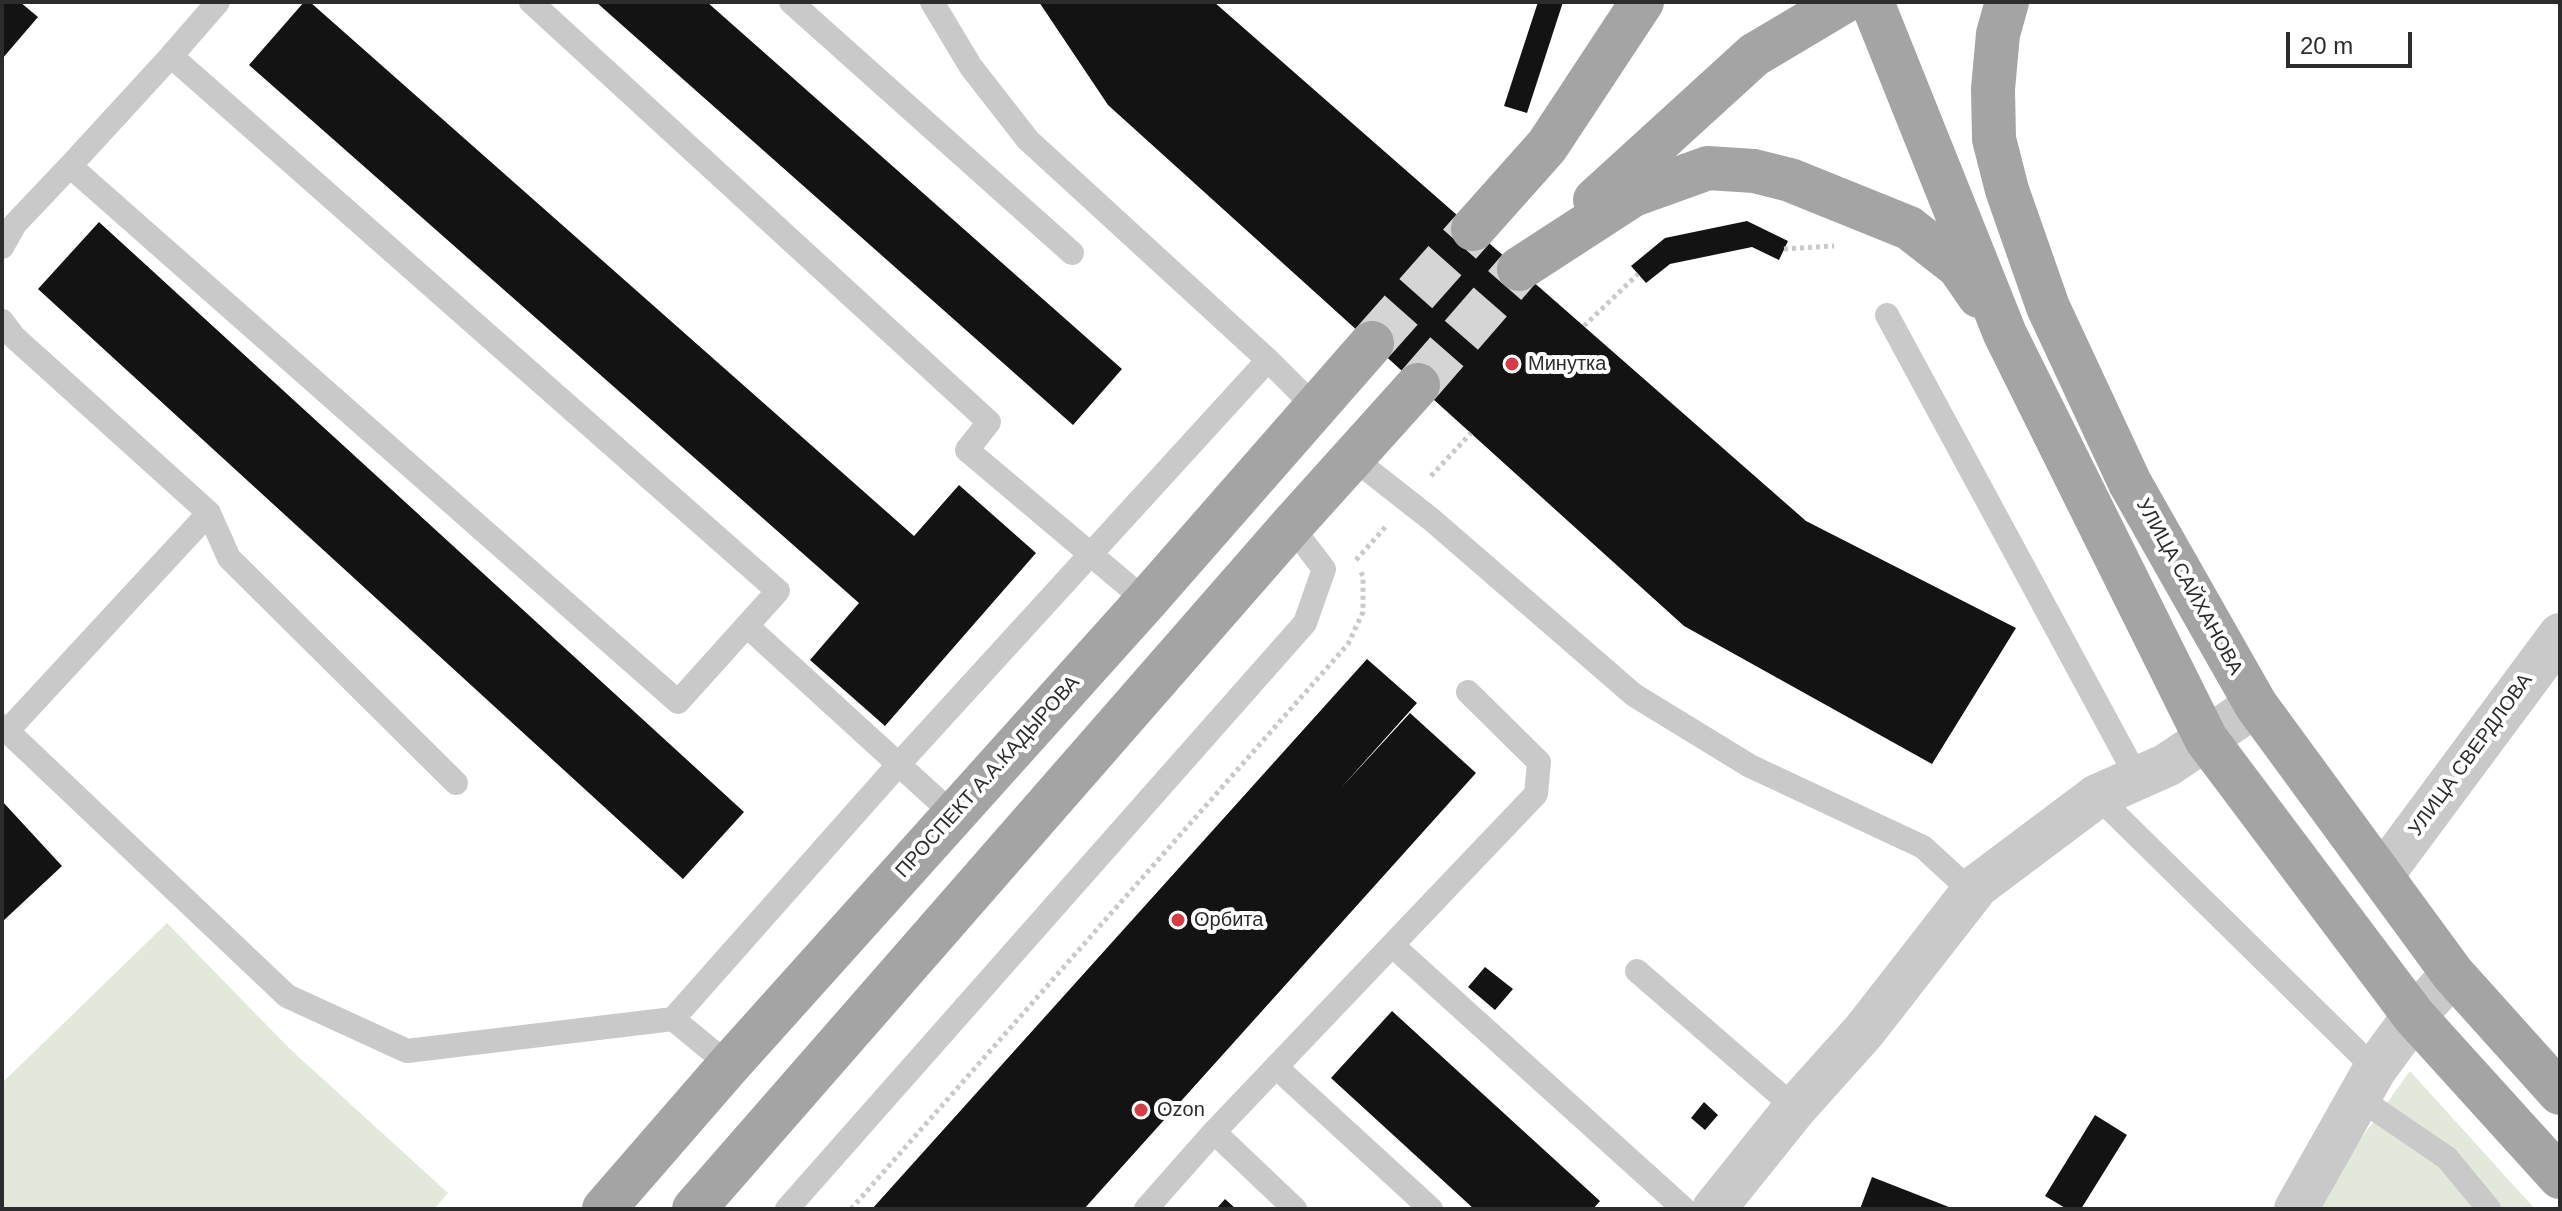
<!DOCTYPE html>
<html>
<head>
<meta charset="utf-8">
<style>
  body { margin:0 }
  #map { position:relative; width:2562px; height:1211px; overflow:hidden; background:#fff; font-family:Helvetica,sans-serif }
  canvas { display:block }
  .frame { position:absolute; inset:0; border:4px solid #2c2c2c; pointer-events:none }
  .scale { position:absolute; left:2286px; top:32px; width:126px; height:36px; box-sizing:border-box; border:4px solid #2c2c2c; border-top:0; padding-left:10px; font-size:24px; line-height:28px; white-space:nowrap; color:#2c2c2c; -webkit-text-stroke:6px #fff; paint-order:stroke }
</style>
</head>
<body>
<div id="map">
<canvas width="2562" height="1211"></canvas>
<div class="frame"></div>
<div class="scale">20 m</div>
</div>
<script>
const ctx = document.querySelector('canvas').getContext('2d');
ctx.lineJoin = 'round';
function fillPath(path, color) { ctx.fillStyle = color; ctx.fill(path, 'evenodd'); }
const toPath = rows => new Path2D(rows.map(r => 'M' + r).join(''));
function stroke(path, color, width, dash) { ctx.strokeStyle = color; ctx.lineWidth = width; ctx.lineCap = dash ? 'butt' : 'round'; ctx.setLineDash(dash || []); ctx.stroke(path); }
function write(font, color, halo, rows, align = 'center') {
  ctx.font = font + ' Helvetica,sans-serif'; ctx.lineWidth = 8; ctx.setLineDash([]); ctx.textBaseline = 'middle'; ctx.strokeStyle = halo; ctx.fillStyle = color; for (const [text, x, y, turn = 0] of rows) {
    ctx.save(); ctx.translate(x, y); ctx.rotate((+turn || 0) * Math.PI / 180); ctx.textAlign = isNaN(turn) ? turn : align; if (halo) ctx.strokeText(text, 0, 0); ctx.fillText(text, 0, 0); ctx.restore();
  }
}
fillPath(toPath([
  [167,923,290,1049,448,1193,434,1209,2,1209,2,1083],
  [2410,1071,2535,1209,2321,1209,2355,1147]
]), '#e2e9db');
fillPath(toPath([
  [2,2,20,2,38,17,2,59],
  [304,2,310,2,914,536,959,485,1036,553,885,726,810,660,859,603,249,65],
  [596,2,707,2,1122,369,1073,425],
  [1039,2,1214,2,1806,521,2016,628,1932,764,1684,626,1108,105],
  [1538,2,1563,2,1527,113,1504,106],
  [1747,221,1788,241,1779,260,1752,247,1670,264,1646,283,1631,266,1665,238],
  [99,222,744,812,683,879,38,289],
  [1367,659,1417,703,1340,789,1410,713,1476,773,1084,1209,872,1209],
  [2,801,62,866,2,922],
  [1485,967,1513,989,1495,1010,1468,987],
  [1392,1011,1600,1201,1593,1209,1474,1209,1331,1078],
  [1704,1102,1718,1115,1705,1130,1691,1118],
  [2095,1115,2127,1135,2081,1209,2067,1209,2045,1196],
  [1872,1177,1954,1209,1860,1209],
  [1225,1199,1236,1209,1216,1209]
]), '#131313');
stroke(toPath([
  [1372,343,1473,229],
  [1418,385,1519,269]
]), '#d5d5d5', 44, [44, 22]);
stroke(toPath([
  [1784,249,1834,246],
  [1584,326,1638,274],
  [1431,476,1471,433],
  [1356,560,1387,525],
  [851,1209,1348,644,1363,612,1363,576,1359,569]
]), '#c9c9c9', 5, [4, 4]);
stroke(toPath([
  [531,2,989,422,967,450,1146,601],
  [791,2,1072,253],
  [932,2,971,67,1028,140,1268,360,1316,408],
  [171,56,70,166,678,702,778,591,171,56,218,2],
  [2,247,15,224,70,166],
  [1887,315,2138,779],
  [2,321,14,337,209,513,229,558,456,783],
  [1353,458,1432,520,1634,695,1750,766,1923,847,1972,892],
  [747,626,954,815],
  [2,726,287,996,407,1051,673,1019,729,1065],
  [7,731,209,513],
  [2097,796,2375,1069],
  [1392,945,1684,1209],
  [1637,971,1795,1108],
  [673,1019,898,765,1268,360],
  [1276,1067,1431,1209],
  [2359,1098,2447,1158,2489,1209],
  [1214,1132,1295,1209],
  [787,1209,1305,623,1324,569,1291,526],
  [1146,1209,1214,1132,1536,794,1539,762,1468,692]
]), '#c9c9c9', 24);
stroke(toPath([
  [2382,875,2560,635],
  [1714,1209,1795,1108,1864,1031,1977,886,2097,796,2167,765,2256,705],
  [2296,1209,2375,1069,2414,1016,2453,974]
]), '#c9c9c9', 44);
stroke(toPath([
  [1872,2,2005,334,2206,739,2414,1016,2560,1177],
  [2007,2,1998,34,1993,89,1994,139,2007,190,2048,307,2130,483,2256,705,2453,974,2560,1093],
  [1595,200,1754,55,1843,2],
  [1473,229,1547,146,1642,2],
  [1519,269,1633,195,1708,168,1754,171,1790,180,1909,228,1959,267,1979,296],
  [604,1209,729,1065,1146,601,1372,343],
  [694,1209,1291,526,1418,385]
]), '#a4a4a4', 44);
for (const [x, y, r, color] of [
  [1512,364,8,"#d63c46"],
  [1178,920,8,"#d63c46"],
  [1141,1110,8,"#d63c46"]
]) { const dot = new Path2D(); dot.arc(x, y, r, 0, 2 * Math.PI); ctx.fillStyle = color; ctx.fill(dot); stroke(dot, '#fff', 3); }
write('20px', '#2c2c2c', '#fff', [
  ["Минутка",1528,364],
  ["Орбита",1194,920],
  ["Ozon",1157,1110]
], 'left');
write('20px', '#2c2c2c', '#fff', [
  ["УЛИЦА САЙХАНОВА",2189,587,61],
  ["УЛИЦА СВЕРДЛОВА",2471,755,-54],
  ["ПРОСПЕКТ А.А.КАДЫРОВА",988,777,-48]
]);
</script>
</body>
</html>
